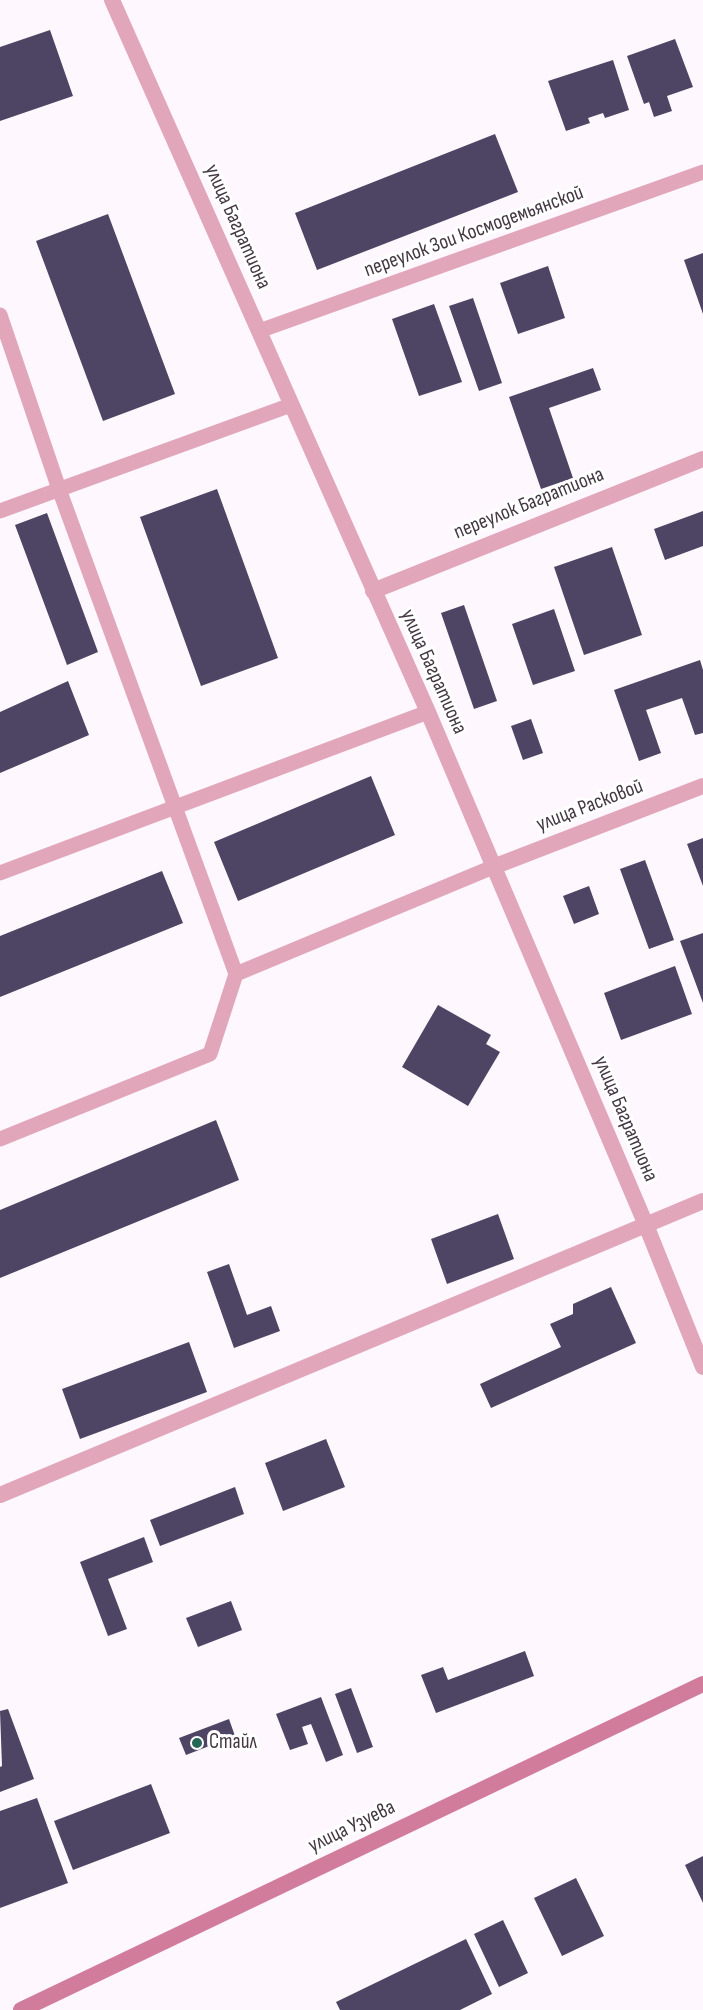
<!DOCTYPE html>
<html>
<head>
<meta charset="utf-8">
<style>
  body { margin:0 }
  canvas { display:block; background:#fef8fe }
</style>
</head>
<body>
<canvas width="703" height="2010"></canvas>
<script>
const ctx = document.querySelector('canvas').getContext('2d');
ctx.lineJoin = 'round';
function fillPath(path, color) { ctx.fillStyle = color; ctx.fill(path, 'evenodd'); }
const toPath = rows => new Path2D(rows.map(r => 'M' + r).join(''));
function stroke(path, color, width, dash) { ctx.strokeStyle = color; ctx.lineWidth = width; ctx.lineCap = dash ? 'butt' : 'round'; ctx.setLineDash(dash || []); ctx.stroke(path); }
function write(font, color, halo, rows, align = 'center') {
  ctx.font = font + ' "Sofia Sans Condensed",sans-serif'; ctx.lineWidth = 6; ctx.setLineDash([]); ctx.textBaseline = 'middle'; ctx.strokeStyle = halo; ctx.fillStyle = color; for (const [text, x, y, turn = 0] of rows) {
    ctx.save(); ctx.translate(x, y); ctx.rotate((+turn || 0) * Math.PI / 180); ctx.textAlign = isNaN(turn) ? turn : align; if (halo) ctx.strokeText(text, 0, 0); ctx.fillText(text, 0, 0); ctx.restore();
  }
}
fillPath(toPath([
  [50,30,73,96,0,121,0,47],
  [675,39,693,87,667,96,672,111,654,117,649,102,644,104,627,56],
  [613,60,629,110,605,118,603,113,588,118,590,123,566,131,548,81],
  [495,134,518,192,317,270,295,213],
  [108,214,175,394,103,421,36,241],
  [703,253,703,314,684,260],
  [548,266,565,318,518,334,500,283],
  [473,298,502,383,479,391,449,306],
  [434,304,462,382,419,396,392,319],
  [593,368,601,390,549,408,573,478,541,489,509,397],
  [217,489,278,658,201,686,140,517],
  [703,511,703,546,665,560,654,529],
  [47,513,98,652,67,665,15,525],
  [612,547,642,635,584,655,554,567],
  [464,605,497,701,474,709,441,613],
  [554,609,575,671,533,685,512,624],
  [700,660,703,670,703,733,695,735,682,698,646,710,661,753,639,761,614,690],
  [68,681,89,735,0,773,0,712],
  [531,719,543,753,523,760,511,726],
  [371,776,395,835,238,901,214,842],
  [703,838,703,886,687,844],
  [645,860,674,940,649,949,620,869],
  [162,871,183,923,0,997,0,936],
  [589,886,599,914,574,924,563,896],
  [703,933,703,1003,680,941],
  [675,966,692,1014,621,1040,604,993],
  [438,1005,491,1035,486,1044,500,1052,468,1106,402,1067],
  [216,1120,239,1180,0,1278,0,1210],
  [498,1214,514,1259,447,1284,431,1239],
  [229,1264,247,1315,271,1306,280,1331,234,1348,207,1272],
  [611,1287,636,1343,491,1408,480,1384,561,1347,550,1324,573,1314,573,1304],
  [189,1342,207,1392,80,1439,62,1389],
  [326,1439,345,1487,283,1511,265,1463],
  [235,1487,244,1514,160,1546,150,1520],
  [144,1537,153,1562,108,1579,127,1629,108,1636,80,1562],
  [231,1601,242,1630,198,1647,186,1618],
  [525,1651,534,1676,436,1713,421,1675,443,1667,448,1680],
  [351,1688,373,1747,357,1753,335,1694],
  [321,1697,343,1755,326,1762,311,1724,302,1727,308,1744,290,1750,276,1714],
  [8,1709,34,1779,0,1792,0,1767,2,1766,0,1711],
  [229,1719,235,1736,186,1755,179,1738],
  [151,1784,170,1833,73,1870,54,1821],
  [37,1798,68,1883,0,1908,0,1811],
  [703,1856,703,1903,685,1865],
  [576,1878,604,1936,562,1956,534,1898],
  [503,1920,528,1973,499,1987,474,1934],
  [466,1939,492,1994,460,2010,340,2010,336,2002]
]), '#4d4563');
stroke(toPath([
  [0,315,59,489,236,974],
  [259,331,703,172],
  [0,511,291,405],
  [0,873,428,712],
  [0,1139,210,1054,236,974,493,867]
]), '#e2a6ba', 15);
stroke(toPath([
  [373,591,703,459],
  [493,867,703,786],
  [0,1495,703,1201]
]), '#e2a6ba', 16);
stroke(toPath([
  [112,0,428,712,646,1225,703,1367]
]), '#e2a6ba', 16);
stroke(toPath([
  [21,2010,703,1684]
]), '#d27c9b', 16);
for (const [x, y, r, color] of [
  [197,1743,6,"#246756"]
]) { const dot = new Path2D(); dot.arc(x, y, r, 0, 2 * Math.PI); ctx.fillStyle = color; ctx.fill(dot); stroke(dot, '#fff', 2); }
write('21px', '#443843', '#fff', [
  ["улица Багратиона",237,227,66],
  ["переулок Зои Космодемьянской",474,232,-20],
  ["переулок Багратиона",529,504,-22],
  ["улица Багратиона",433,672,66],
  ["улица Расковой",590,806,-21],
  ["улица Багратиона",625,1119,67],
  ["улица Узуева",352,1827,-26]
]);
write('21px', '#443843', '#fff', [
  ["Стайл",209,1743]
], 'left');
</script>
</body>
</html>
